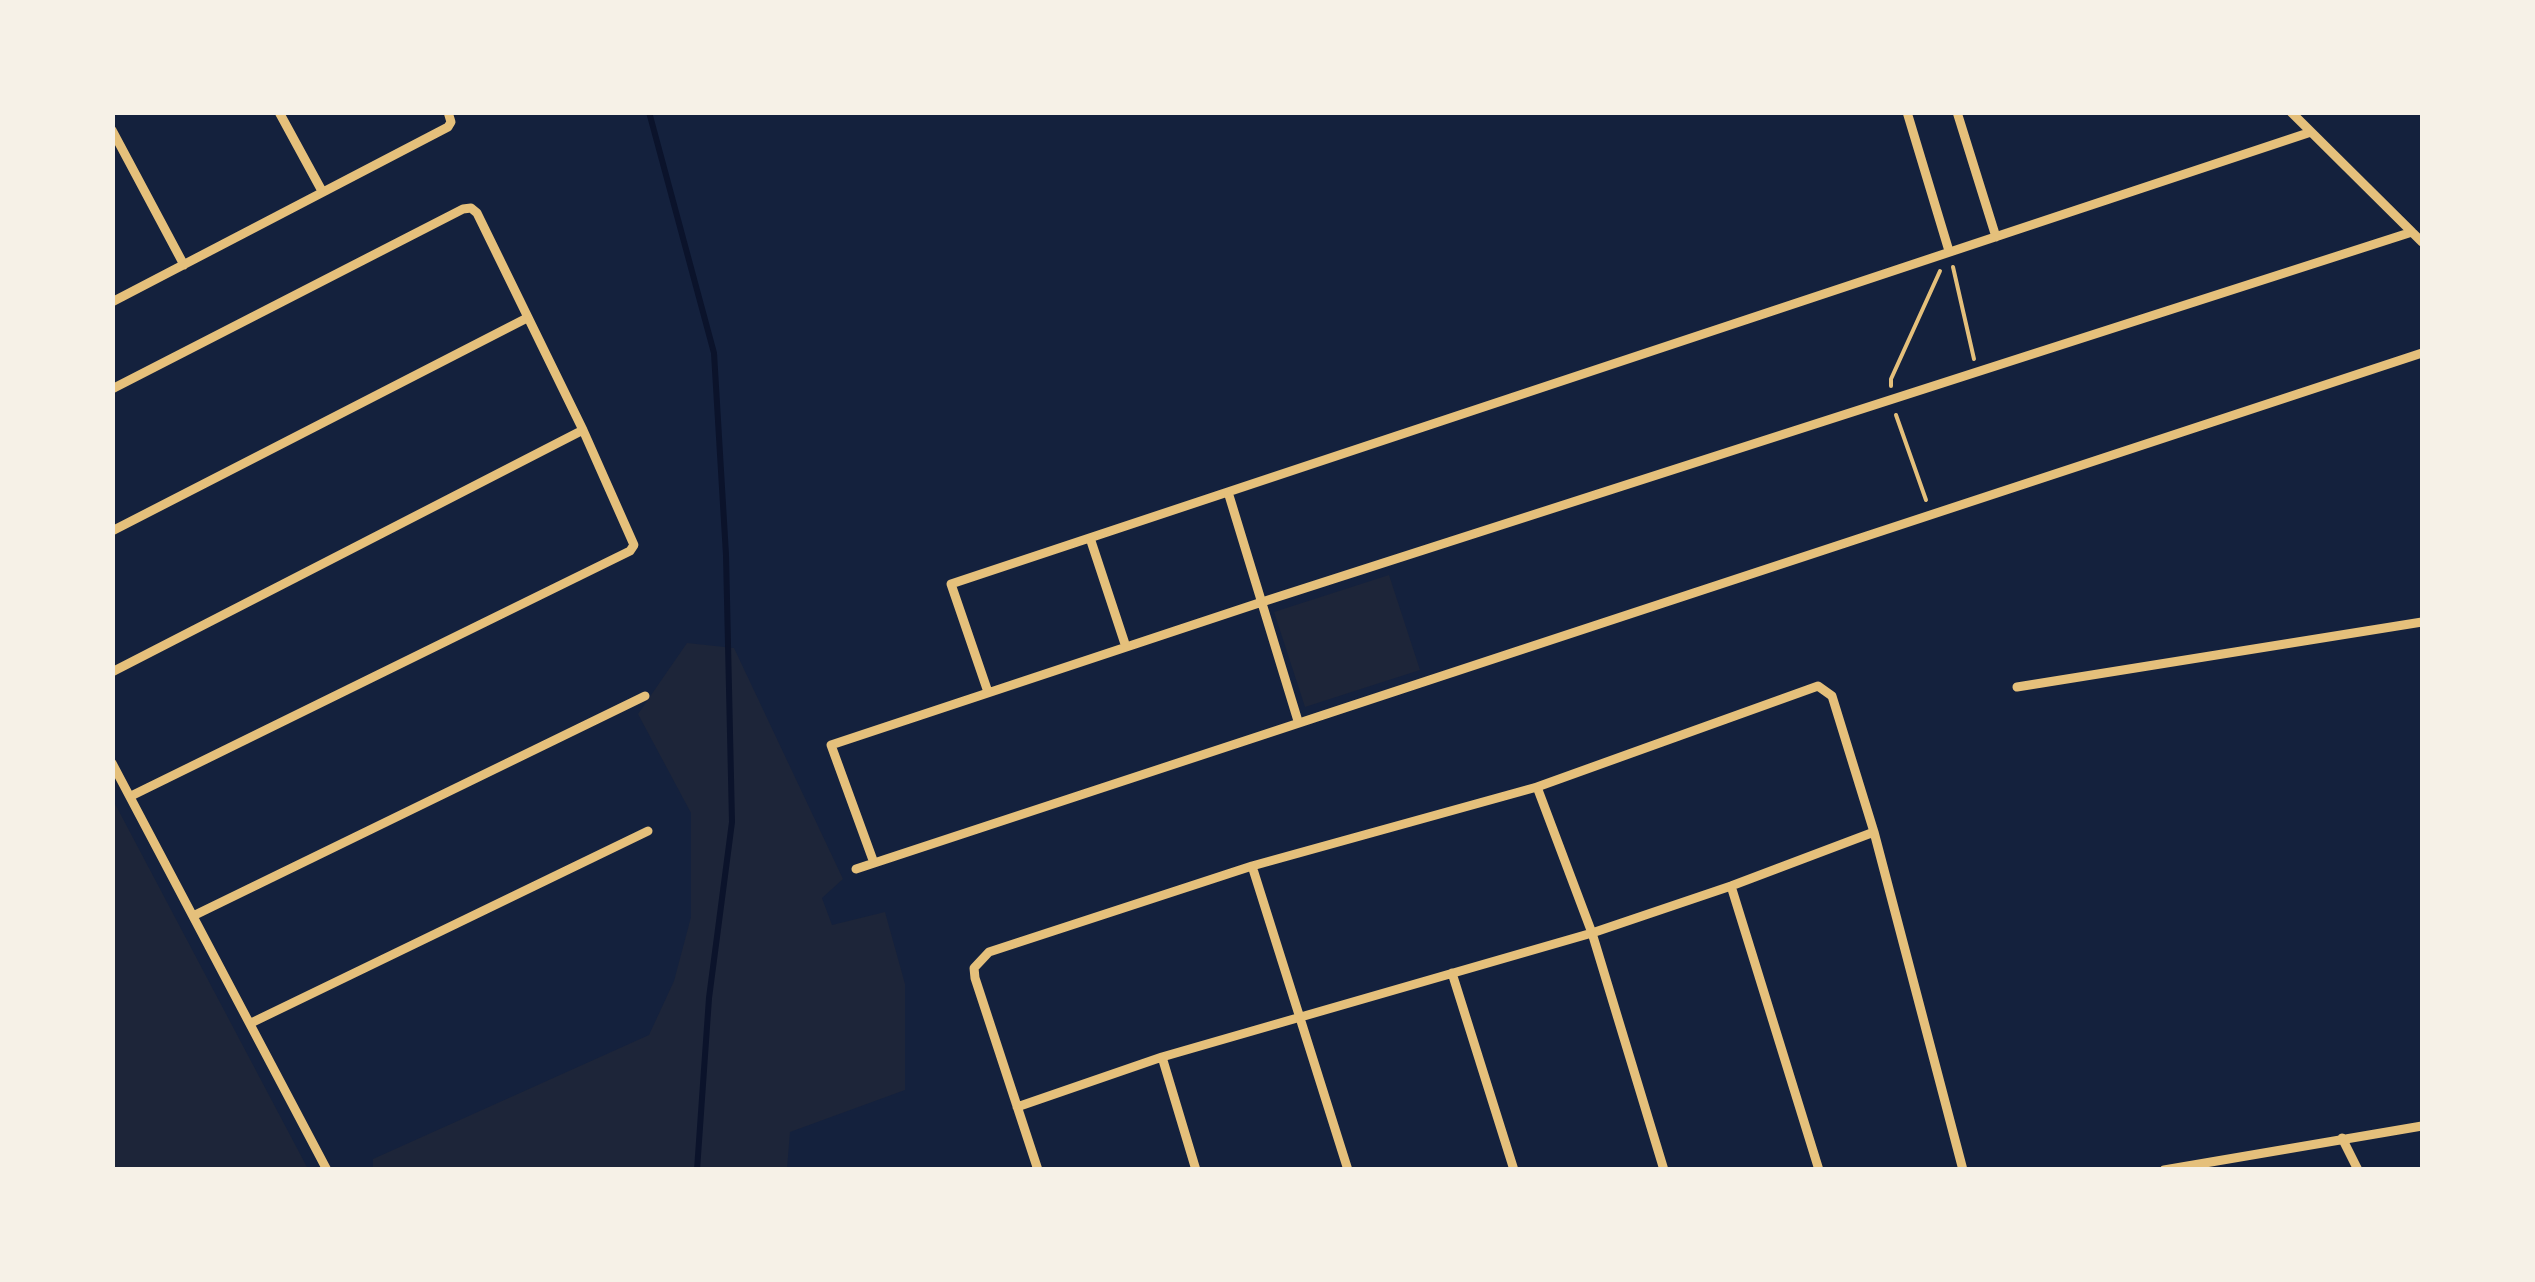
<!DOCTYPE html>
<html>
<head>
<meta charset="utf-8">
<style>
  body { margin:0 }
  #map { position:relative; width:2535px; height:1282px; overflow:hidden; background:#14213d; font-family:Overpass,sans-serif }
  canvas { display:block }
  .frame { position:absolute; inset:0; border:115px solid #f6f1e7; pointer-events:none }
</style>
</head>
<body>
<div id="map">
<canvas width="2535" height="1282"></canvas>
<div class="frame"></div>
</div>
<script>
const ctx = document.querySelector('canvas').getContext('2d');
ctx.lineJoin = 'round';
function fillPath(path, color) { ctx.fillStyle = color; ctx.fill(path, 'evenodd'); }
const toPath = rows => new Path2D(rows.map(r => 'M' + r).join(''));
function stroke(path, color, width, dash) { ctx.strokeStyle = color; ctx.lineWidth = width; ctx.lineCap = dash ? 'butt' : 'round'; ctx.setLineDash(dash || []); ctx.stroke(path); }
fillPath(toPath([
  [1389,575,1420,670,1305,707,1274,612],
  [687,643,734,648,843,879,822,898,832,925,885,912,905,984,905,1090,790,1132,787,1169,373,1170,373,1159,649,1035,674,981,691,917,691,813,638,714],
  [112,800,113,800,308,1169,113,1169]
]), '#1d2539');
stroke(toPath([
  [649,112,714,353,726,555,732,822,709,998,697,1170]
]), '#0b132b', 6);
stroke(toPath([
  [1953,267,1974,359],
  [1891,386,1891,379,1940,271],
  [1896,415,1926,500]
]), '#e5c07b', 4);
stroke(toPath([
  [279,112,322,191],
  [1907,112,1949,251],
  [1957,112,1996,237],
  [2291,112,2422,242],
  [112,130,184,265],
  [112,302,448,127,451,122,448,112],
  [112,389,463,209,471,208,477,213,583,430,634,545,630,551,131,796],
  [1228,492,1298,721],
  [112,531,527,318],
  [1090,538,1126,647],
  [112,672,583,430],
  [2017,687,2422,622],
  [988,692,951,584,2311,132],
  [112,763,327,1170],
  [1537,787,1592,933,1664,1170],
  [874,863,831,745,1262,602,2412,232],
  [1252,866,1348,1170],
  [856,869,2422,353],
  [1731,886,1819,1170],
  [195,915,645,696],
  [1452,973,1514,1170],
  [251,1023,648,831],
  [1162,1057,1196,1170],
  [1017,1107,1162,1057,1592,933,1731,886,1874,832],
  [2342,1138,2358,1170],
  [1038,1170,975,978,974,968,989,952,1252,866,1537,787,1818,686,1832,696,1874,832,1963,1170],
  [2164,1170,2422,1126]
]), '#e5c07b', 9);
</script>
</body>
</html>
